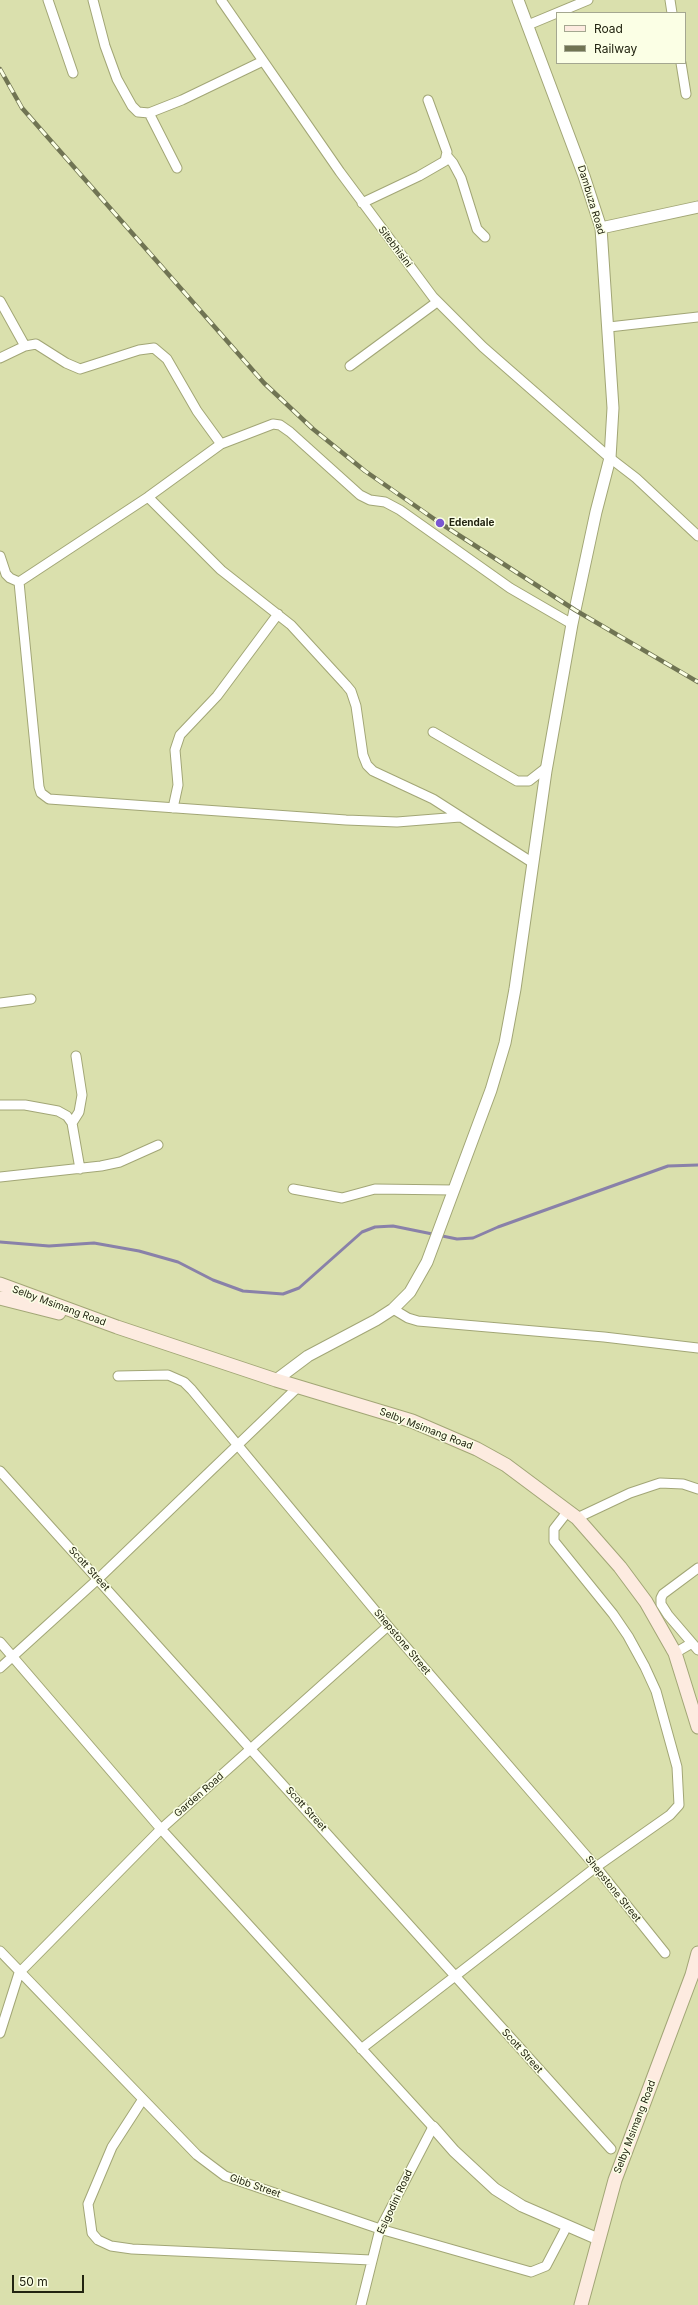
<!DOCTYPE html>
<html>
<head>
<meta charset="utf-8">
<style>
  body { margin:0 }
  #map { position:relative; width:698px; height:2305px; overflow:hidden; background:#dae0ad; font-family:Inter,sans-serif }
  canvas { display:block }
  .legend { position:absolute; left:556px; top:12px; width:130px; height:52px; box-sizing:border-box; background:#fbffe5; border:1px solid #a4a790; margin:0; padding:5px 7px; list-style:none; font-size:12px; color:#222411 }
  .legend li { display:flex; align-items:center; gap:8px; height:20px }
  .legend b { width:20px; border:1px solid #a4a790 }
  .scale { position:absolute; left:12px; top:2275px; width:72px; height:18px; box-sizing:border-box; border:2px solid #222411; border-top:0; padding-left:5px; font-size:12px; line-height:14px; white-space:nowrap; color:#222411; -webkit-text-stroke:3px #fbffe5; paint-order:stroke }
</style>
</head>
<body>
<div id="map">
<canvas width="698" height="2305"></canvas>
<ul class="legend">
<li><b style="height:5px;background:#fdebe0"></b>Road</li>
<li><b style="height:5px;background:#707453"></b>Railway</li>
</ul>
<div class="scale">50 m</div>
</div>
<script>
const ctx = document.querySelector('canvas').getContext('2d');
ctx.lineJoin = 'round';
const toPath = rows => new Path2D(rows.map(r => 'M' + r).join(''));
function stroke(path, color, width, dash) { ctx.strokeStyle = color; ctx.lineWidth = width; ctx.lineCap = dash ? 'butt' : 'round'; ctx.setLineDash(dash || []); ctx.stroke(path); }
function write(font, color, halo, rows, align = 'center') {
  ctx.font = font + ' Inter,sans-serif'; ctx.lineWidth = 3; ctx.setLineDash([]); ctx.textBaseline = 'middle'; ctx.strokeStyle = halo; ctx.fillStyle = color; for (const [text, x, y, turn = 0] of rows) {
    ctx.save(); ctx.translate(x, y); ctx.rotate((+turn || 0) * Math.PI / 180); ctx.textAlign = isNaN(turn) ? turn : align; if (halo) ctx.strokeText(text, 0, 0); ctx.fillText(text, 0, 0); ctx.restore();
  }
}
stroke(toPath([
  [0,1242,49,1246,94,1243,139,1251,178,1262,213,1280,243,1291,283,1294,299,1288,362,1232,375,1227,393,1226,457,1239,473,1238,498,1227,668,1166,698,1165]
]), '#8981a9', 3);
const minor = toPath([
  [48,0,73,73],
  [93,0,105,46,117,79,132,106,138,112,149,113,182,100,263,61],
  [221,0,340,172,433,297,483,347,610,458,636,478,698,536],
  [670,0,672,13],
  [528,25,588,0],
  [681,63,686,94],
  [149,113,177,168],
  [447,156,453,163,461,178,477,229,485,237],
  [362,203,419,176,445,161,447,152,428,100],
  [0,301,25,346],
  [609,327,698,317],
  [0,358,25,346,36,344,66,363,80,369,139,350,154,348,167,359,197,411,221,444],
  [350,366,437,302],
  [148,497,221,570,291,625,346,685,351,691,356,706,363,755,367,765,373,771,433,799,533,863],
  [0,556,6,574,10,578,19,582],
  [19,582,148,497,221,444,273,424,280,425,290,432,360,495,370,500,385,502,400,510,510,588,572,624],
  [19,582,39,787,41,793,49,799,346,820,397,822,460,817],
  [433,732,517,781,529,781,547,767],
  [173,808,178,785,175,750,180,735,217,696,278,614],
  [0,1003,31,999],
  [0,1105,25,1105,58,1111,67,1116,72,1123,80,1169],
  [72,1123,79,1112,82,1095,76,1056],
  [0,1177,101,1166,120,1162,158,1145],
  [293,1189,342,1198,375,1189,453,1190],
  [393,1309,408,1318,418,1321,604,1337,698,1348],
  [118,1376,168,1375,184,1382,192,1390,388,1626,596,1867,665,1953],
  [0,1471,611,2149],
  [577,1518,630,1493,660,1483,683,1484,698,1489],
  [698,1568,663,1594,661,1598,661,1604,668,1615,698,1650],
  [0,1642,161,1829,433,2127,380,2229,361,2305],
  [675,1653,692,1643],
  [0,1668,98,1579,298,1387],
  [0,1951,197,2155,225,2176,380,2229,531,2272,546,2266,567,2226],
  [0,2033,19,1973,161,1829,388,1626],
  [361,2049,596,1867,670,1815,679,1805,677,1767,656,1691,645,1667,628,1636,613,1614,554,1541,554,1529,568,1511],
  [143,2099,112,2147,88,2204,92,2233,98,2240,111,2246,132,2249,371,2260]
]);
const tertiary = toPath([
  [601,228,698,207],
  [276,1380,308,1356,376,1320,393,1309,410,1292,427,1262,491,1090,505,1043,515,989,546,771,572,624,596,512,610,458,613,408,601,228,584,176,518,0],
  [433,2127,454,2151,495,2189,522,2206,598,2239]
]);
const secondary = toPath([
  [0,1284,117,1327,276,1380,412,1421,477,1449,506,1465,577,1518,620,1567,646,1602,675,1653,698,1727],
  [0,1298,59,1313],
  [581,2305,615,2180,692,1975,698,1953]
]);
stroke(minor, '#a2a676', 11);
stroke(tertiary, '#a2a676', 13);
stroke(secondary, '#a2a676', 15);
stroke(minor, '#fff', 9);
stroke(tertiary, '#fff', 11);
stroke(secondary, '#fdebe0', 13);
const rail = toPath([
  [0,69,22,108,264,383,313,429,365,471,440,523,575,610,698,682]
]);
stroke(rail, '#707453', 4.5);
stroke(rail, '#fbffe5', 3, [9]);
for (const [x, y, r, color] of [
  [440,523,5,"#7a57d1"]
]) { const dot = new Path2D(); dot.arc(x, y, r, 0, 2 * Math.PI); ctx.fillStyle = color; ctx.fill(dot); stroke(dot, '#fbffe5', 1.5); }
write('10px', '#222411', '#fbffe5', [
  ["Dambuza Road",591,200,73],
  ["Sitebhisini",395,247,53],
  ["Selby Msimang Road",59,1306,20],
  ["Selby Msimang Road",426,1429,21],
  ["Scott Street",89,1569,48],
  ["Shepstone Street",402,1642,50],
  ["Garden Road",199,1795,-41],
  ["Scott Street",306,1809,48],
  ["Shepstone Street",613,1889,51],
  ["Scott Street",522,2051,48],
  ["Selby Msimang Road",635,2127,-69],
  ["Gibb Street",255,2186,19],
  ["Esigodini Road",395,2202,-65]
]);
write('bold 10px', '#222411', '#fbffe5', [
  ["Edendale",449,523]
], 'left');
</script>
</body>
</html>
